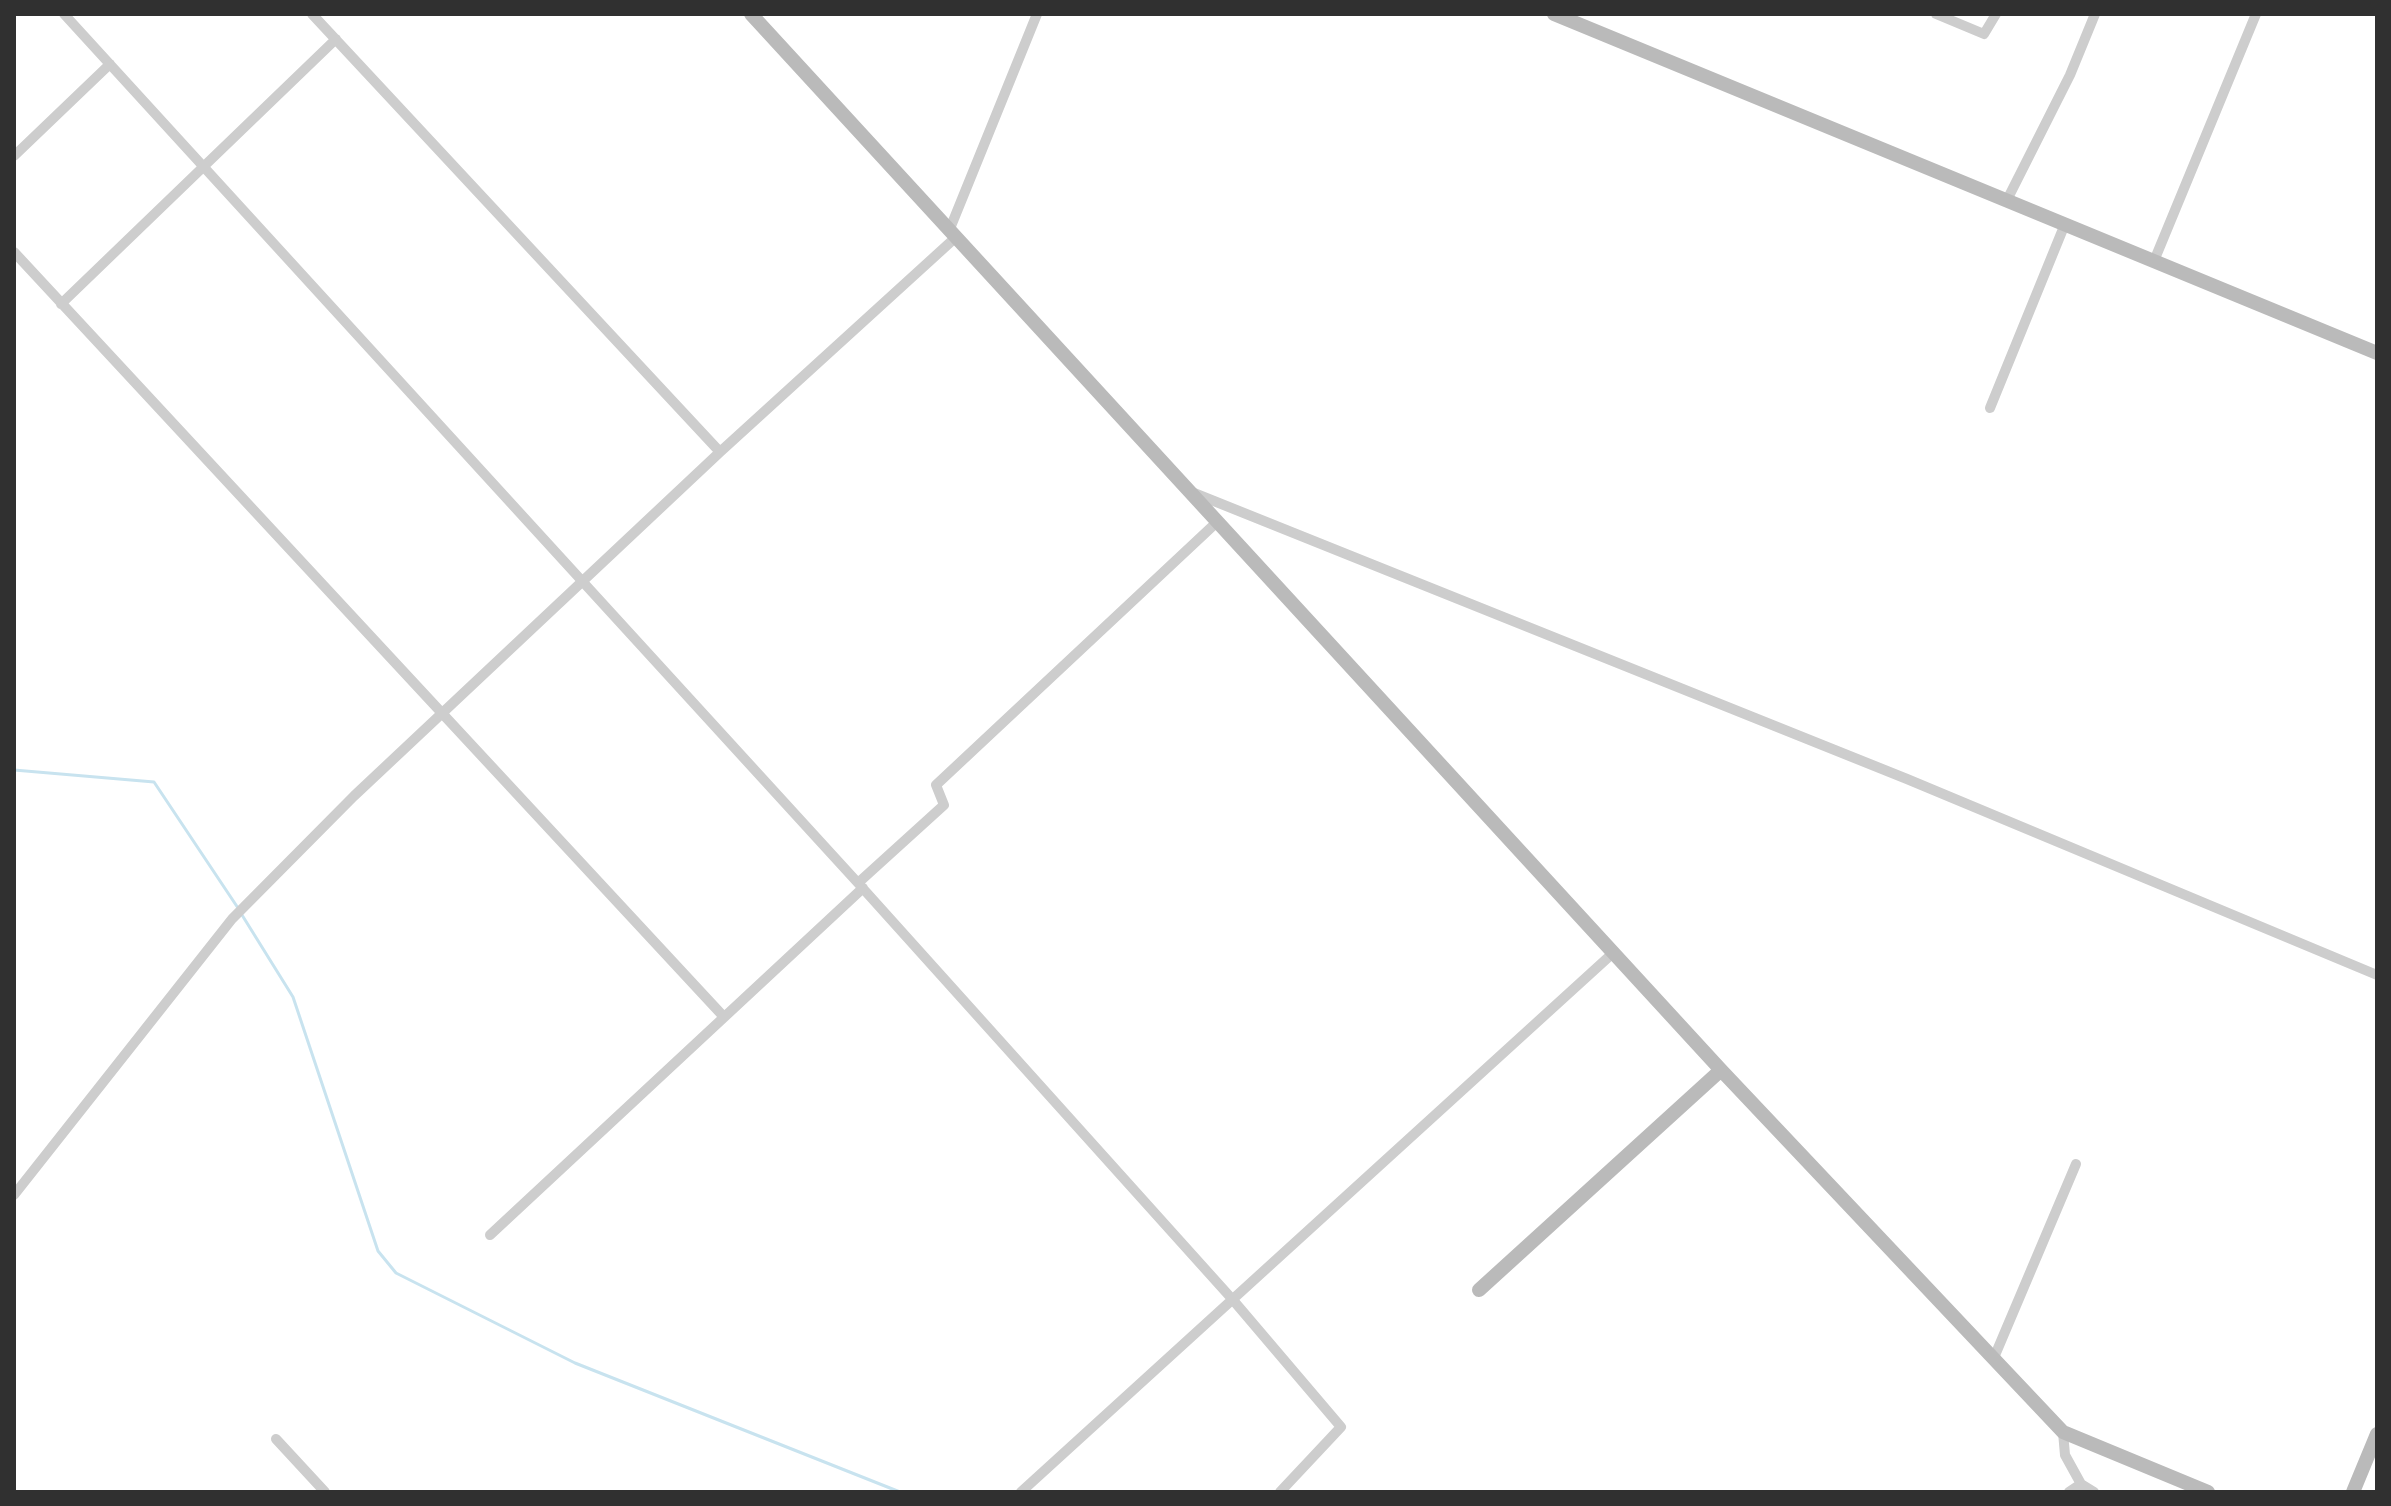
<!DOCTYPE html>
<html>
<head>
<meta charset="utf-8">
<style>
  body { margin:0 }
  #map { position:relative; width:2391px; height:1506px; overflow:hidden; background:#fff; font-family:"Public Sans",sans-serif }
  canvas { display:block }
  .frame { position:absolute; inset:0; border:16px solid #303030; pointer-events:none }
</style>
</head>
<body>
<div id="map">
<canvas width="2391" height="1506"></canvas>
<div class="frame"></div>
</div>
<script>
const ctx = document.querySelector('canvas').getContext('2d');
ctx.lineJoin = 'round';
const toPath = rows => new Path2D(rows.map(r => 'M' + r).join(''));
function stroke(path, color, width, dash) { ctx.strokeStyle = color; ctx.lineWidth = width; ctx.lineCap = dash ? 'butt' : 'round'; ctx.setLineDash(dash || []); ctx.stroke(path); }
stroke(toPath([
  [14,770,154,782,238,908],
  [242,915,293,997,378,1251,396,1273,575,1363,900,1492]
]), '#c8e3ef', 3);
stroke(toPath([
  [64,14,858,883,1233,1300,1341,1427,1280,1492],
  [312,14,720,452],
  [1936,14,1984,34,1996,14],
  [14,156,110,64],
  [2007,200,2070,75,2095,14],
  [949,231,1037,14],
  [14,252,724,1017],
  [2154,261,2256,14],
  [61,304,336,39],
  [1990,408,2065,224],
  [1194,493,1907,779,2377,975],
  [858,883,944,805,936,785,1217,522],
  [14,1195,232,919,354,796,720,452,955,238],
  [490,1235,863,888],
  [1993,1360,2076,1164],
  [2063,1432,2065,1455,2081,1484,2094,1492],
  [276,1439,325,1492],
  [1021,1492,1613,953],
  [2069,1492,2081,1484]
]), '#cdcdcd', 10);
stroke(toPath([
  [751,14,1721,1070,2063,1432,2208,1492],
  [1554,14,2377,353],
  [1479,1290,1721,1070],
  [2353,1492,2377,1434]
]), '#bababa', 14);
</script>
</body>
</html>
